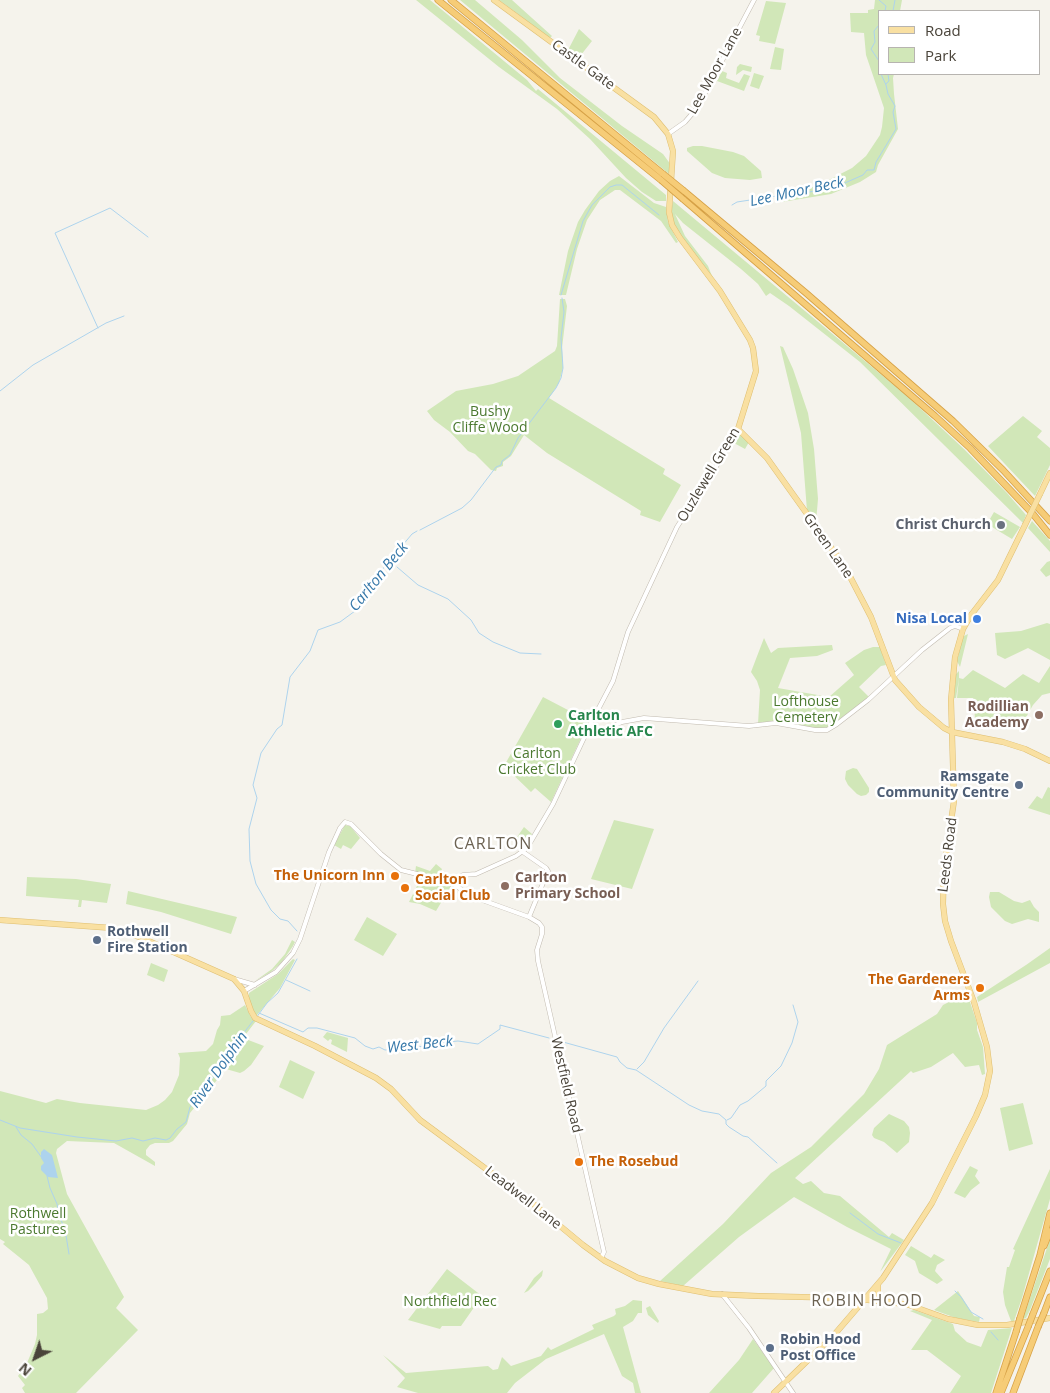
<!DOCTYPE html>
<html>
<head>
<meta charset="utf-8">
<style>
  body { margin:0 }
  #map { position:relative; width:1050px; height:1393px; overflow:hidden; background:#f5f3ec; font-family:"Open Sans",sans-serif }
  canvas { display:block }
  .legend { position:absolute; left:878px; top:10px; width:162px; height:65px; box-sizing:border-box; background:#fff; border:1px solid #b7b4b0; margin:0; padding:6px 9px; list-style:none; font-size:15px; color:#4a443a }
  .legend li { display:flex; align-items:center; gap:10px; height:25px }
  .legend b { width:25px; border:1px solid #b7b4b0 }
  .north { position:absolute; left:10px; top:1333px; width:50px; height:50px; -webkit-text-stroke:4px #fff; paint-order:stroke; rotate:221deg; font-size:14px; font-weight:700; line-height:20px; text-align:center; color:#4a443a }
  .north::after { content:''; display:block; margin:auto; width:18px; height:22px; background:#4a443a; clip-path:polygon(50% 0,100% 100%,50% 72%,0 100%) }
</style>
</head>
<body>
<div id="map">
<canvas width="1050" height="1393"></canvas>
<ul class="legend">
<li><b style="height:6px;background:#f9e0a2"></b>Road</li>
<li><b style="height:14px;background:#d1e7b8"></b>Park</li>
</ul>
<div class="north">N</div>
</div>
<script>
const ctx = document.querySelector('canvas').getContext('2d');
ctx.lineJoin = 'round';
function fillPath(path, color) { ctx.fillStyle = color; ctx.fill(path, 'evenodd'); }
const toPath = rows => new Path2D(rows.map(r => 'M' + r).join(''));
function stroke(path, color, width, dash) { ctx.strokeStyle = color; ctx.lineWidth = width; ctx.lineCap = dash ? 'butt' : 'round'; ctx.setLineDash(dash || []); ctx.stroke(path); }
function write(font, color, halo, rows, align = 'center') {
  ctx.font = font + ' "Open Sans",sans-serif'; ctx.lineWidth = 5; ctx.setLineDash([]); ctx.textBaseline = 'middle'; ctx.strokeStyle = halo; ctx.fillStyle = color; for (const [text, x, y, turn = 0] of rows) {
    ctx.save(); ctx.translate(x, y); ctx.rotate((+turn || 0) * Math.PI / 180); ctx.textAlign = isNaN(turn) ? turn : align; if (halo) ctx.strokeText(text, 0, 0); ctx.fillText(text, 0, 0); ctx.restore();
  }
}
fillPath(toPath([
  [416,0,430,0,527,80,536,91,538,89,666,195,666,201,656,201,642,192,626,178,590,139,557,109,499,67],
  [460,0,475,0,522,40,560,78,622,126,663,154,671,165,669,174],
  [499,0,512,0,552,36,550,38],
  [875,0,902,0,900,11,879,11,879,74,894,74,893,78,894,94,898,129,878,165,876,172,860,182,831,194,782,202,776,200,775,195,817,186,852,168,866,156,880,135,882,127,884,108,866,55,864,33,851,32,850,13,868,13,868,10,874,9],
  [766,1,786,3,775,44,759,41,760,36,756,35],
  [579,29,592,41,577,60,567,52],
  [775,47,784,49,781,70,770,69],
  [740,64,752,67,751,72,743,70,736,75,737,67],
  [722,71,727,73,726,78,739,83,744,74,750,76,744,91,717,81],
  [754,73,764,76,759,89,750,86],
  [693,146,702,146,733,152,744,156,761,171,762,178,750,180,725,178,712,173,687,151,687,148],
  [619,176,654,203,666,207,668,222,678,242,676,243,661,221,620,190,615,190,600,200,587,220,577,249,566,295,559,295,568,251,578,222,585,210,599,191,610,181],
  [673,201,907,396,964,449,1007,493,1026,515,1023,523,860,362,789,306,770,293,766,296,758,284,741,269,683,223,675,214,685,236,708,266,712,276,681,237,674,225,671,211],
  [560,299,565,299,567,306,562,348,563,368,559,383,549,398,665,469,663,474,681,485,660,522,640,515,641,511,547,453,524,435,511,456,503,462,503,466,497,468,496,471,491,470,475,454,468,451,450,432,434,420,427,411,456,391,493,384,518,376,555,351,557,346],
  [780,346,783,347,793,369,808,413,814,449,818,499,816,522,807,511,801,433],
  [1023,416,1042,431,1037,437,1050,448,1050,465,1035,496,988,446],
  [740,433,749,442,745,449,734,443],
  [994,512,1020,527,1012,539,987,524],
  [1032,521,1050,541,1050,552,1028,528],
  [1050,561,1050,575,1046,577,1040,570,1047,562],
  [1047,623,1050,624,1050,660,1028,648,1005,659,997,655,995,633,1021,631],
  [968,634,960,667,957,661,962,640,964,636],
  [764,638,771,653,778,648,832,645,833,650,817,656,790,658,778,688,829,697,854,675,845,663,864,650,873,647,880,647,886,665,881,666,859,687,869,697,830,727,822,728,813,728,779,721,758,724,760,690,757,681,751,672],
  [1050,666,1050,693,1042,695,1033,705,1021,726,975,718,973,698,957,698,959,678,956,698,954,698,956,674,959,671,959,678,963,679,973,670,1005,688,1023,674,1039,683],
  [543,697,589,721,551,802,535,788,531,792,504,766],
  [853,768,857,769,869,788,869,792,866,795,861,796,857,794,848,785,845,779,846,771],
  [1048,787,1050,788,1050,815,1028,808,1037,796,1042,799],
  [614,820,654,829,632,889,591,879],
  [345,825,350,826,360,838,351,849,343,845,341,849,334,845],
  [524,827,532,834,525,845,523,845,515,840],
  [436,864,442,869,439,877,415,873,416,866,430,871],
  [27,877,76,879,111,884,107,903,82,900,81,907,78,907,79,900,26,896],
  [421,878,437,881,451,886,436,911,420,904,409,902],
  [128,891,196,907,237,917,231,934,161,912,126,904],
  [990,892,999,892,1014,901,1022,903,1030,900,1034,907,1039,912,1039,922,1028,919,1012,924,1005,921,991,907,989,897],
  [367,917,397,934,383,956,354,940],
  [292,940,295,942,293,946,282,962,271,972,255,981,272,969,285,954],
  [1050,948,1050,963,978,1002,977,997,1026,965],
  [293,959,295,960,280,988,257,1015,255,1015,249,999,249,993,278,974],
  [151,963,168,970,164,982,147,975],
  [967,993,977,1023,977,1030,983,1047,985,1074,982,1075,979,1065,965,1067,953,1053,931,1067,913,1073,911,1071,795,1178,803,1184,811,1181,824,1193,840,1196,889,1237,892,1233,904,1240,880,1272,891,1249,847,1227,794,1197,739,1237,683,1286,660,1281,723,1224,771,1173,811,1147,864,1094,879,1069,887,1045,937,1014,943,1005],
  [245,1005,251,1017,256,1021,243,1038,264,1046,251,1065,244,1071,240,1073,226,1069,190,1113,187,1124,173,1141,169,1143,155,1143,150,1145,146,1150,146,1155,155,1162,155,1166,114,1143,67,1141,57,1149,56,1153,67,1194,124,1297,116,1308,138,1330,76,1393,25,1393,22,1388,25,1385,18,1376,27,1363,35,1344,37,1335,37,1314,43,1313,48,1309,47,1298,29,1265,3,1244,5,1242,0,1239,0,1091,46,1103,57,1099,80,1103,146,1110,158,1105,165,1100,172,1092,179,1075,180,1058,178,1053,206,1051,213,1044,217,1030,220,1025,221,1016,230,1015],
  [327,1032,348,1038,347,1052,331,1044,332,1040,330,1039,328,1041,323,1037],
  [290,1060,315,1072,303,1099,279,1087],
  [1023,1103,1033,1144,1009,1151,1000,1108],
  [889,1114,904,1121,909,1127,910,1133,909,1142,897,1153,884,1142,874,1138,872,1135,874,1128],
  [970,1166,978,1170,975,1176,980,1183,971,1190,965,1198,954,1193],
  [1050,1169,1050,1199,1022,1298,1014,1321,1011,1321,1005,1305,1003,1292,1007,1267,1009,1267,1015,1250,1013,1249],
  [1050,1239,1050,1259,1030,1310,1026,1318,1023,1319],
  [911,1246,931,1258,934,1254,945,1260,937,1265,935,1271,943,1280,937,1284,919,1273,915,1261,905,1255],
  [447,1269,482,1296,461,1326,442,1326,440,1329,408,1320],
  [543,1270,542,1276,535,1284,528,1291,524,1293,534,1278],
  [958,1291,974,1316,980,1317,979,1322,956,1318,934,1310],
  [633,1300,642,1301,642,1313,638,1313,633,1321,623,1327,641,1393,635,1393,633,1383,622,1376,604,1334,546,1359,515,1383,507,1393,418,1393,397,1387,405,1378,383,1355,406,1373,488,1366,493,1370,498,1369,502,1357,511,1366,541,1356,548,1347,551,1350,594,1329,592,1325,614,1316,616,1314,615,1309,625,1306],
  [650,1306,659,1321,658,1323,648,1315,646,1308],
  [914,1310,953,1324,955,1331,967,1342,981,1347,988,1330,1012,1328,991,1393,950,1393,961,1376,927,1350,911,1350,932,1320,910,1311],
  [753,1339,774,1368,752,1393,709,1393,739,1360]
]), '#d1e7b8');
fillPath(toPath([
  [44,1149,52,1155,58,1178,48,1177,41,1170,41,1166,44,1163,41,1158,41,1152]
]), '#add3ed');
stroke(toPath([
  [879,0,886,6,885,11],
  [893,11,895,0],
  [879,25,874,31,875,42,871,49,879,61],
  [886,84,889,81,888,74],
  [732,205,737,202,783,195,800,194,838,186,863,175,867,170,874,170,876,162,896,129,893,112,895,106,888,94,886,85,881,74],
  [561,295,583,221,592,205,610,187,616,185,622,185,659,215],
  [98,328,55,233,110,208,148,237],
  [0,391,33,365,106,323,124,316],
  [420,530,462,508,471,500,496,467,501,465,502,461,510,455,518,438,556,388,561,378,563,368,561,338,564,312,562,298],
  [397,567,418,585,448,599,471,620,479,633,493,642,520,653,541,654],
  [297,931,288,921,280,919,271,910,256,884,250,861,249,829,257,798,253,785,261,753,277,729,282,725,290,677,310,651,318,630,340,622,355,611,368,595,376,577,412,534,417,531],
  [286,980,310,991],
  [259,1013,303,1032,308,1028,317,1028,355,1038,365,1046,373,1049,379,1047,385,1050,413,1048,438,1043,458,1041,478,1044,500,1029,500,1025,549,1038],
  [256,1018,267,1003,278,993,297,959],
  [563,1042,617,1057,620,1062,627,1068,636,1070,689,1105,702,1111,719,1114,726,1120,726,1124,729,1127,743,1136,748,1137,777,1163],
  [637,1069,644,1062,664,1028,698,981],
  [0,1120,20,1128,77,1137,116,1141,132,1138,143,1141,155,1138,166,1140,170,1138,177,1129,186,1122,190,1107,219,1070,239,1039,253,1021],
  [727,1120,731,1118,740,1105,748,1101,766,1086,766,1081,781,1066,792,1043,798,1022,793,1005],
  [16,1127,21,1135,32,1144,42,1158],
  [47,1176,50,1188,57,1204,60,1218,65,1229,69,1254],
  [850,1213,878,1234,901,1243],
  [955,1291,961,1297,971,1312,983,1319],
  [991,1332,998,1340]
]), '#add3ed', 1);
const minor = toPath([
  [668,134,685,122,697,108,754,0],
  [586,734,594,735,622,722,644,718,749,726,776,723,815,730,827,730,837,724,868,700,922,650,950,628,955,626,963,629],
  [523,852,546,868,548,871,529,917],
  [449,881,471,896,529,917,539,923,542,927,542,934,537,950,538,961,604,1252,601,1258],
  [234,979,255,985],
  [244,991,276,972,293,953,300,939,329,852,340,828,345,822,351,824,381,854,401,870,445,881,449,881,463,875,476,874,516,856,527,848,553,804,591,723,613,681,628,632,677,527,732,442,738,429],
  [722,1294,749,1328,793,1393]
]);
const major = toPath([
  [494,0,654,117,668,134,673,151,669,212,672,225,680,238,720,291,750,340,753,348,756,371,738,429,767,458,845,567,871,617,895,680,919,707,944,728,952,732,1003,742,1025,749,1050,761],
  [1040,494,1050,473],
  [0,920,112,928,142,938,234,979,244,991,251,1011,255,1018,315,1046,376,1078,391,1089,420,1120,536,1206,583,1245,605,1261,638,1278,659,1284,712,1294,758,1296,845,1298,890,1302,909,1305,948,1319,978,1325,1007,1325,1050,1318],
  [878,1284,878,1294,883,1301],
  [774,1393,834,1335,883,1278,932,1203,976,1116,985,1095,990,1071,987,1047,974,1002,951,941,945,921,943,904,944,869,954,801,951,700,955,657,963,629,971,615,998,580,1025,525]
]);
const highway = toPath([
  [438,0,661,180],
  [451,0,663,174],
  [684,191,806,293,953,421,1003,470,1050,521],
  [683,199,935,416,970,448,1033,514,1050,535],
  [1044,1246,1050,1231],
  [1044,1313,1050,1297],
  [1033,1314,1050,1271],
  [1020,1318,1040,1255,1050,1213],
  [996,1393,1016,1332],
  [1001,1393,1028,1327],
  [1013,1393,1038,1327]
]);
stroke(minor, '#c1baaf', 5);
stroke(major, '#debe71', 6);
stroke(highway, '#d6a146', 7);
stroke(minor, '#fff', 4);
stroke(major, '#f9e0a2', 5);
stroke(highway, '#f6cc77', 5.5);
const majorBridge = toPath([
  [1025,525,1040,494]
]);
const highwayBridge = toPath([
  [663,174,684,191],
  [661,180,683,199],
  [1028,1327,1033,1314],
  [1038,1327,1044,1313],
  [1016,1332,1020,1318]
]);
stroke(majorBridge, '#debe71', 6, []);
stroke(highwayBridge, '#d6a146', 7, []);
stroke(majorBridge, '#f9e0a2', 5);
stroke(highwayBridge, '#f6cc77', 5.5);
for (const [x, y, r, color] of [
  [1001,525,5,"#6b7280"],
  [977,619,5,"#3f7fe0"],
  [1039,715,5,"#8d6e63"],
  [558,724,5,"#2e9e5b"],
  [1019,785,5,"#5c6f8a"],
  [395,876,5,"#e8710a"],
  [505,886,5,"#8d6e63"],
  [405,888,5,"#e8710a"],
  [97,940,5,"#5c6f8a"],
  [980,988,5,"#e8710a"],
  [579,1162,5,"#e8710a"],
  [770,1348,5,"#5c6f8a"]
]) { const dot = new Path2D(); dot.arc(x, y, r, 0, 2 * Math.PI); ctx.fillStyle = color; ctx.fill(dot); stroke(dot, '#fff', 2); }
write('14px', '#4a443a', '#fff', [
  ["Castle Gate",583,65,36],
  ["Lee Moor Lane",715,71,-61],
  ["Ouzlewell Green",709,475,-59],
  ["Green Lane",828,546,55],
  ["Leeds Road",948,855,-83],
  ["Westfield Road",566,1085,77],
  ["Leadwell Lane",523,1198,38]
]);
write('14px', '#4b792f', '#fff', [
  ["Bushy",490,412],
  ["Cliffe Wood",490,428],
  ["Lofthouse",806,702],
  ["Cemetery",806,718],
  ["Carlton",537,754],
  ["Cricket Club",537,770],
  ["Rothwell",38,1214],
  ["Pastures",38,1230],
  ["Northfield Rec",450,1302]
]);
write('bold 14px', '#5b616d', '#fff', [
  ["Christ Church",991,525]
], 'right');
write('bold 14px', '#366cbe', '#fff', [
  ["Nisa Local",967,619]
], 'right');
write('bold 14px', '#785e54', '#fff', [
  ["Rodillian",1029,707],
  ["Academy",1029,723],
  ["Carlton",515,878,"left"],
  ["Primary School",515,894,"left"]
], 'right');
write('bold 14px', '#27864d', '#fff', [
  ["Carlton",568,716],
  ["Athletic AFC",568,732]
], 'left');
write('bold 14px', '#4e5e75', '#fff', [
  ["Ramsgate",1009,777,"right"],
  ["Community Centre",1009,793,"right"],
  ["Rothwell",107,932],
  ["Fire Station",107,948],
  ["Robin Hood",780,1340],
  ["Post Office",780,1356]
], 'left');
write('bold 14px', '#c56008', '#fff', [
  ["The Unicorn Inn",385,876],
  ["Carlton",415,880,"left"],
  ["Social Club",415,896,"left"],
  ["The Gardeners",970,980],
  ["Arms",970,996],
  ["The Rosebud",589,1162,"left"]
], 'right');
write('italic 15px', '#3678a9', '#fff', [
  ["Lee Moor Beck",797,192,-12],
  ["Carlton Beck",379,577,-51],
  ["West Beck",420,1045,-6],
  ["River Dolphin",219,1070,-55]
]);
ctx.letterSpacing = '1px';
write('16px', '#6c6252', '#fff', [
  ["CARLTON",493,844],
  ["ROBIN HOOD",867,1301]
]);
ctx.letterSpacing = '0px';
</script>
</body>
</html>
